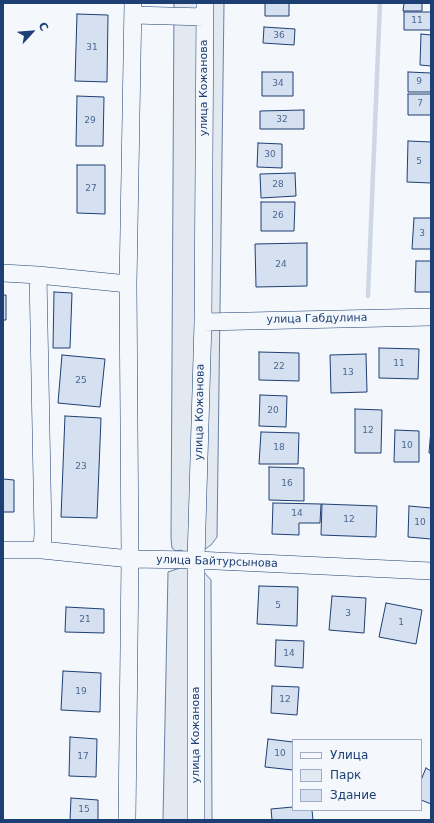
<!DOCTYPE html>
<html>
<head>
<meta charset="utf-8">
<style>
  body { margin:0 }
  #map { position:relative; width:434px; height:823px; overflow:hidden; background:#f4f7fb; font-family:"DejaVu Sans",sans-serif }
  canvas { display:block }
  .frame { position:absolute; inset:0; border:4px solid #1d3f73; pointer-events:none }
  .legend { position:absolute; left:292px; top:739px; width:130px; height:72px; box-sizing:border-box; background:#f4f7fb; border:1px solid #9eadc5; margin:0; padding:5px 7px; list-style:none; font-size:12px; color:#1d3f73 }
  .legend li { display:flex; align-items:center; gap:8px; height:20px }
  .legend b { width:20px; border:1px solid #9eadc5 }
  .north { position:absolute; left:12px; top:12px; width:40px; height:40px; -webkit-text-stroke:3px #f4f7fb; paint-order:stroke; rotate:64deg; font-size:11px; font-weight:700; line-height:16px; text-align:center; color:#1d3f73 }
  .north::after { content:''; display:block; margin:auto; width:14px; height:18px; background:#1d3f73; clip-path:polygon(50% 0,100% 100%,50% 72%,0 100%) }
</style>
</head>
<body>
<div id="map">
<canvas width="434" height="823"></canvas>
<div class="frame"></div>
<ul class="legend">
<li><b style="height:5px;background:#f4f7fb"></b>Улица</li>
<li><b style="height:11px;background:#e3e9f0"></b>Парк</li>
<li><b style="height:11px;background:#d5e0f0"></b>Здание</li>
</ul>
<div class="north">С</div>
</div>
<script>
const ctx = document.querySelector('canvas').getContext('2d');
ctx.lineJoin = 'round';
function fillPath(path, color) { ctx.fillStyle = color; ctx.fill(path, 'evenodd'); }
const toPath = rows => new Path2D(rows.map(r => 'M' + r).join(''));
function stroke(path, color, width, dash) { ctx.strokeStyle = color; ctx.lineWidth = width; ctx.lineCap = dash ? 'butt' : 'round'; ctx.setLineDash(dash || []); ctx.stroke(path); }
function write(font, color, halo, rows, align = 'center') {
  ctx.font = font + ' "DejaVu Sans",sans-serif'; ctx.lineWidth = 3; ctx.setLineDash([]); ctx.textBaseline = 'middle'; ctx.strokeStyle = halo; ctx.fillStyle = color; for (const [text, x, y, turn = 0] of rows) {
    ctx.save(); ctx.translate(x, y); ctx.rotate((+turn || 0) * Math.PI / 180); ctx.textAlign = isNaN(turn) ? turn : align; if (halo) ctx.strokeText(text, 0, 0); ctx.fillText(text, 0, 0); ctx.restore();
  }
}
const green = toPath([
  [174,3,224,3,217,537,211,545,205,549,186,553,181,550,176,551,172,548,171,538,174,3],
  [186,566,202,570,211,580,212,820,163,820,168,572,186,566]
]);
fillPath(green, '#e3e9f0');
stroke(green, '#687fa3', 1);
stroke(toPath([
  [368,296,380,3]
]), '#cfd7e4', 4.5);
const building = toPath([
  [265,3,289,3,289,16,265,16,265,3],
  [404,3,422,3,422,11,403,11,404,3],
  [404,12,431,12,431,30,404,30,404,12],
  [77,14,108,15,107,82,75,81,77,14],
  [264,27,295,29,294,45,263,43,264,27],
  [421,34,431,35,431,66,420,65,421,34],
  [262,72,293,72,293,96,262,96,262,72],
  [408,72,431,73,431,92,408,92,408,72],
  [408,94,431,94,431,115,408,115,408,94],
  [77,96,104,97,103,146,76,146,77,96],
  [304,110,304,129,260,129,260,111,304,110],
  [408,141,431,142,431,183,407,182,408,141],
  [258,143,282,144,282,168,257,167,258,143],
  [77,165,105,165,105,214,77,213,77,165],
  [295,173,296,196,261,198,260,174,295,173],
  [261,202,295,202,294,231,261,231,261,202],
  [414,218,431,218,431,249,412,249,414,218],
  [307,243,307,286,256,287,255,244,307,243],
  [416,261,431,261,431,292,415,292,416,261],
  [54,292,72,293,70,348,53,348,54,292],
  [3,295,6,295,6,320,3,320,3,295],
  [379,348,419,349,418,379,379,378,379,348],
  [259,352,299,353,299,381,259,380,259,352],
  [366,354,367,392,331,393,330,355,366,354],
  [62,355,105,359,100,407,58,403,62,355],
  [260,395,287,396,286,427,259,426,260,395],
  [355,409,382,410,381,453,355,453,355,409],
  [65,416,101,418,97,518,61,517,65,416],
  [431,429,431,453,429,453,431,429],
  [395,430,419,431,419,462,394,462,395,430],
  [261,432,299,433,298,464,259,464,261,432],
  [269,467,304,468,304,501,269,500,269,467],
  [3,479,14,480,14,512,3,512,3,479],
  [273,503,321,504,320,523,299,523,299,535,272,534,273,503],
  [322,504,377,506,376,537,321,535,322,504],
  [409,506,431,508,431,539,408,537,409,506],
  [259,586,298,587,297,626,257,624,259,586],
  [332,596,366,598,364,633,329,630,332,596],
  [386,603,422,610,416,644,379,637,386,603],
  [66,607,104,609,104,633,65,632,66,607],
  [276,640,304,641,303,668,275,666,276,640],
  [63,671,101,673,100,712,61,710,63,671],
  [272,686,299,687,297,715,271,713,272,686],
  [70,737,97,739,96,777,69,776,70,737],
  [268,739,293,742,293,770,265,767,268,739],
  [426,768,431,771,431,804,421,800,421,780,426,768],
  [71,798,98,800,98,820,70,820,71,798],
  [293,807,293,810,312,810,313,820,272,820,271,809,293,807]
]);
fillPath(building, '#d5e0f0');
stroke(building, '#1d3f73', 1);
const minor = toPath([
  [133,15,205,17],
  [3,273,38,275,128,284],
  [38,275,43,533,42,550],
  [203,322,431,317],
  [3,550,42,550,130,559,196,560,431,571],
  [127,820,130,559,128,284,133,3],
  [196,820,196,560,203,322,205,3]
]);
stroke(minor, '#1d3f73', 18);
stroke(minor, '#f4f7fb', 17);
write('9px', '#4b6792', null, [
  ["11",417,21],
  ["36",279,36],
  ["31",92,48],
  ["9",419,82],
  ["34",278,84],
  ["7",420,104],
  ["32",282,120],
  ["29",90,121],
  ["30",270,155],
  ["5",419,162],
  ["28",278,185],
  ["27",91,189],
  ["26",278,216],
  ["3",422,234],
  ["24",281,265],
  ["11",399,364],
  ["22",279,367],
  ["13",348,373],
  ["25",81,381],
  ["20",273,411],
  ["12",368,431],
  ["10",407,446],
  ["18",279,448],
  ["23",81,467],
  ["16",287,484],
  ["14",297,514],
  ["12",349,520],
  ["10",420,523],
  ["5",278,606],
  ["3",348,614],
  ["21",85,620],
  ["1",401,623],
  ["14",289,654],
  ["19",81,692],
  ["12",285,700],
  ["10",280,754],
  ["17",83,757],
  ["15",84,810]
]);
write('11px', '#1d3f73', '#f4f7fb', [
  ["улица Кожанова",204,88,-90],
  ["улица Габдулина",317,319,-1],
  ["улица Кожанова",200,412,-89],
  ["улица Байтурсынова",217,562,2],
  ["улица Кожанова",196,735,-90]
]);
</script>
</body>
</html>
